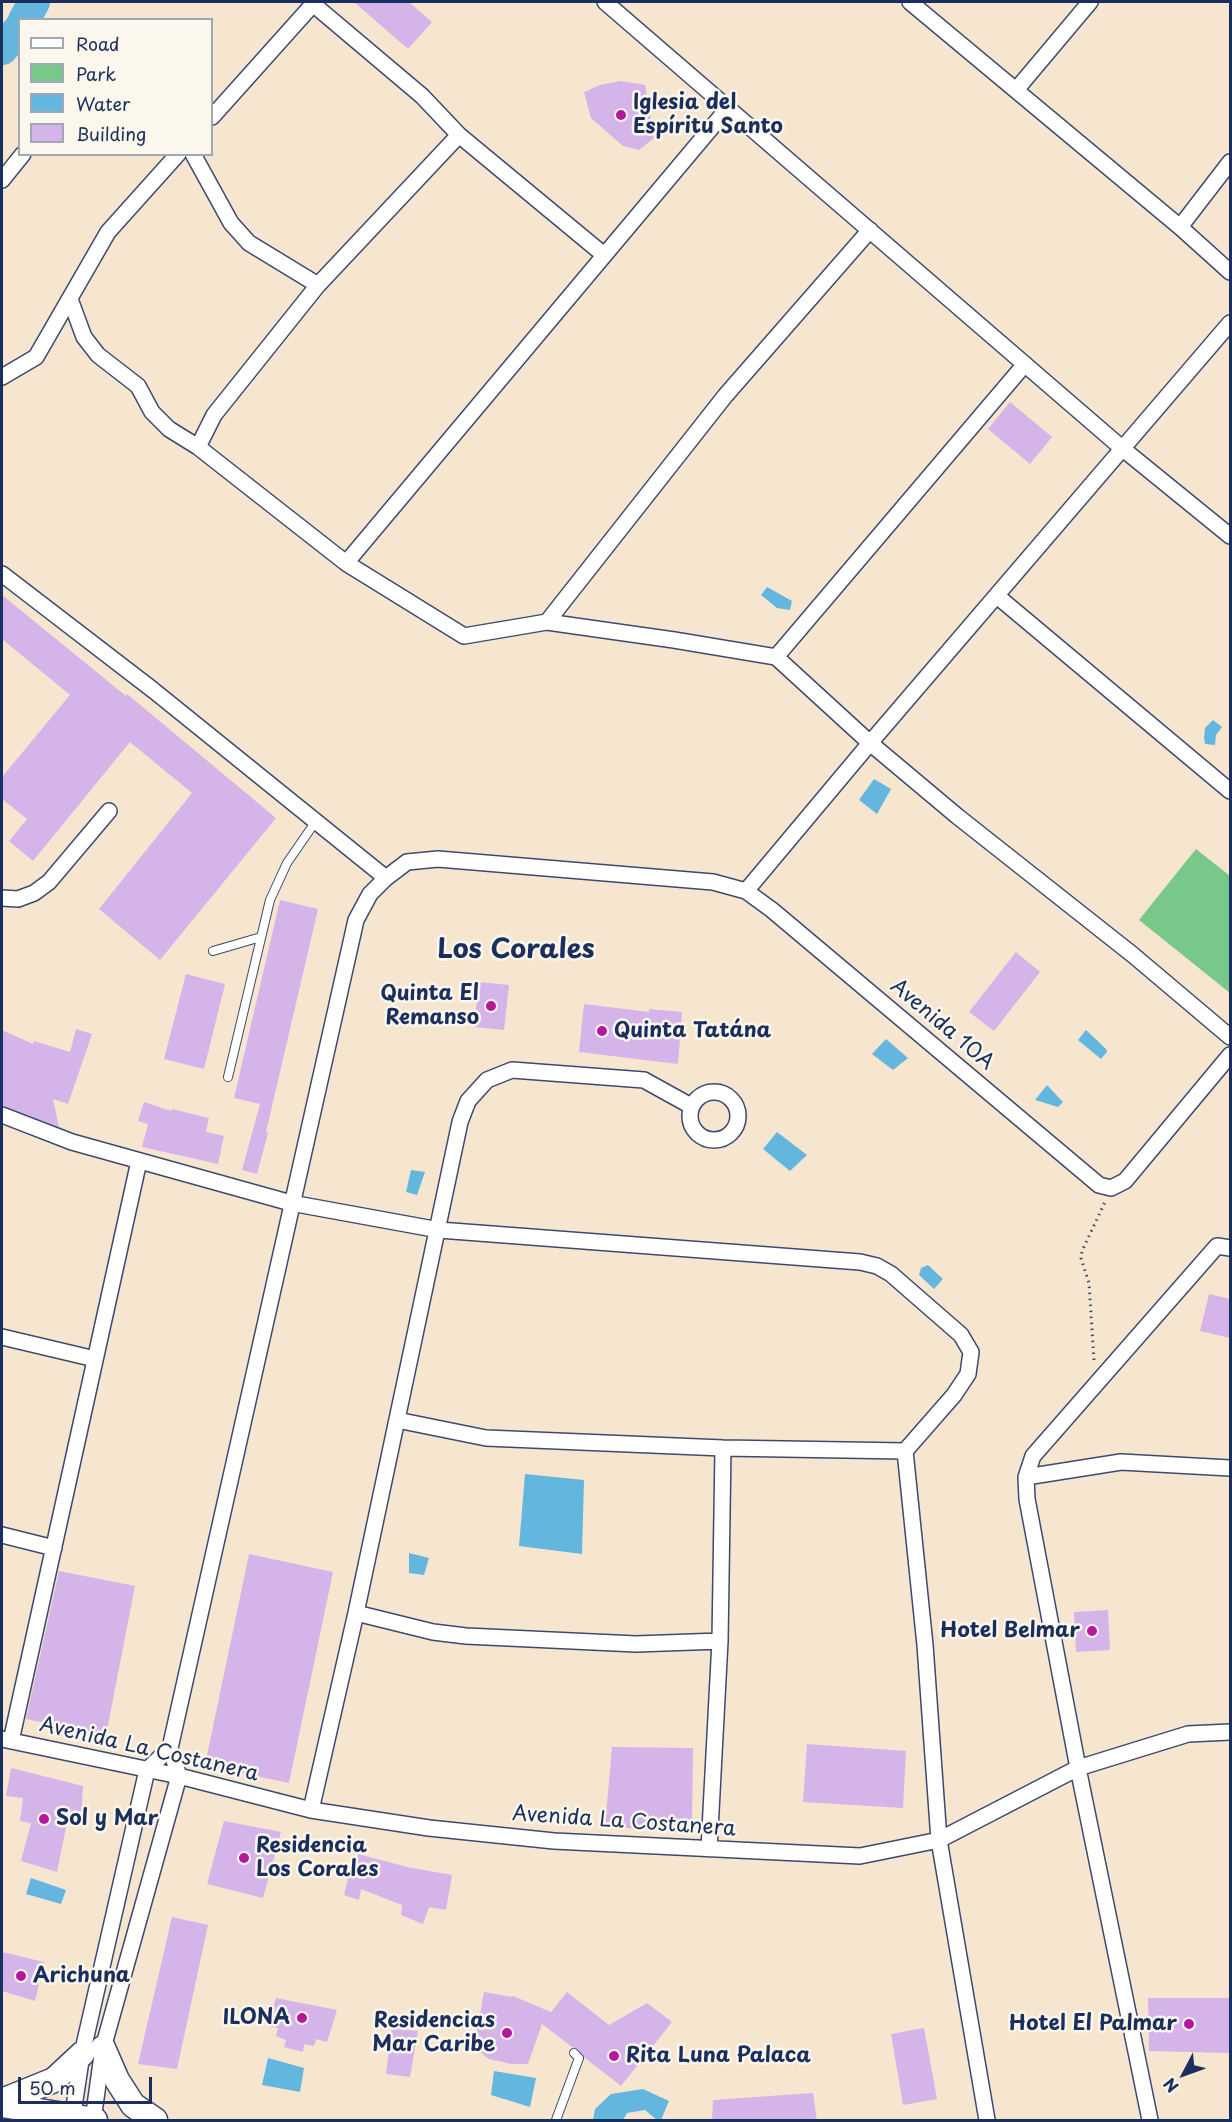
<!DOCTYPE html>
<html>
<head>
<meta charset="utf-8">
<style>
  body { margin:0 }
  #map { position:relative; width:1232px; height:2122px; overflow:hidden; background:#f6e6d0; font-family:"Playpen Sans",sans-serif }
  canvas { display:block }
  .frame { position:absolute; inset:0; border:3px solid #1b2f5e; pointer-events:none }
  .legend { position:absolute; left:18px; top:18px; width:195px; height:138px; box-sizing:border-box; background:#fbf7ec; border:2px solid #a1a7b3; margin:0; padding:8px 10px; list-style:none; font-size:18px; color:#1b2f5e }
  .legend li { display:flex; align-items:center; gap:12px; height:30px }
  .legend b { width:30px; border:2px solid #a1a7b3 }
  .north { position:absolute; left:1154px; top:2044px; width:60px; height:60px; -webkit-text-stroke:4px #fbf7ec; paint-order:stroke; rotate:229deg; font-size:16px; font-weight:700; line-height:24px; text-align:center; color:#1b2f5e }
  .north::after { content:''; display:block; margin:auto; width:21px; height:27px; background:#1b2f5e; clip-path:polygon(50% 0,100% 100%,50% 72%,0 100%) }
  .scale { position:absolute; left:18px; top:2077px; width:134px; height:27px; box-sizing:border-box; border:3px solid #1b2f5e; border-top:0; padding-left:8px; font-size:18px; line-height:21px; white-space:nowrap; color:#1b2f5e; -webkit-text-stroke:4px #fbf7ec; paint-order:stroke }
</style>
</head>
<body>
<div id="map">
<canvas width="1232" height="2122"></canvas>
<div class="frame"></div>
<ul class="legend">
<li><b style="height:8px;background:#fff"></b>Road</li>
<li><b style="height:16px;background:#77c889"></b>Park</li>
<li><b style="height:16px;background:#63b7df"></b>Water</li>
<li><b style="height:16px;background:#d5b4e9"></b>Building</li>
</ul>
<div class="north">N</div>
<div class="scale">50 m</div>
</div>
<script>
const ctx = document.querySelector('canvas').getContext('2d');
ctx.lineJoin = 'round';
function fillPath(path, color) { ctx.fillStyle = color; ctx.fill(path, 'evenodd'); }
const toPath = rows => new Path2D(rows.map(r => 'M' + r).join(''));
function stroke(path, color, width, dash) { ctx.strokeStyle = color; ctx.lineWidth = width; ctx.lineCap = dash ? 'butt' : 'round'; ctx.setLineDash(dash || []); ctx.stroke(path); }
function write(font, color, halo, rows, align = 'center') {
  ctx.font = font + ' "Playpen Sans",sans-serif'; ctx.lineWidth = 5; ctx.setLineDash([]); ctx.textBaseline = 'middle'; ctx.strokeStyle = halo; ctx.fillStyle = color; for (const [text, x, y, turn = 0] of rows) {
    ctx.save(); ctx.translate(x, y); ctx.rotate((+turn || 0) * Math.PI / 180); ctx.textAlign = isNaN(turn) ? turn : align; if (halo) ctx.strokeText(text, 0, 0); ctx.fillText(text, 0, 0); ctx.restore();
  }
}
fillPath(toPath([
  [1196,849,1230,876,1230,993,1139,920]
]), '#77c889');
fillPath(toPath([
  [767,587,792,601,790,610,777,608,761,595],
  [1213,720,1222,727,1216,735,1215,745,1205,744,1204,738,1205,728],
  [874,779,891,789,877,814,859,800],
  [1086,1030,1106,1049,1107,1052,1101,1059,1078,1040],
  [886,1039,908,1058,893,1070,872,1054],
  [1047,1085,1063,1102,1058,1107,1035,1100],
  [777,1132,807,1155,790,1171,763,1149],
  [411,1170,425,1172,417,1195,406,1192],
  [928,1265,943,1279,934,1289,919,1275,921,1268],
  [525,1474,584,1480,582,1554,519,1546],
  [409,1553,429,1558,424,1575,409,1573],
  [31,1878,66,1890,61,1904,26,1894],
  [268,2058,304,2068,300,2092,262,2085],
  [494,2071,536,2078,530,2107,491,2095],
  [643,2089,669,2101,661,2120,657,2120,645,2110,627,2113,623,2120,593,2120,595,2109,611,2094]
]), '#63b7df');
stroke(toPath([
  [24,20,34,2],
  [2,49,20,28]
]), '#63b7df', 32);
fillPath(toPath([
  [354,2,409,2,432,22,408,49],
  [620,81,645,85,654,138,639,150,623,146,591,118,584,92,600,85],
  [1010,402,1052,437,1030,464,988,429],
  [2,595,126,696,127,694,276,818,160,960,99,909,192,793,130,742,33,861,9,841,27,819,2,799,2,777,70,695,2,639],
  [280,900,318,909,266,1132,268,1133,257,1174,242,1170,260,1104,234,1098],
  [1016,952,1040,972,994,1031,969,1012],
  [186,974,225,984,204,1069,164,1059],
  [479,982,509,985,504,1030,474,1027],
  [584,1004,649,1012,649,1009,682,1012,678,1064,579,1052],
  [76,1029,92,1034,68,1104,53,1099,59,1127,2,1105,2,1030,33,1044,34,1041,70,1052],
  [144,1102,171,1111,172,1109,209,1118,206,1132,224,1136,218,1164,142,1147,148,1124,138,1121],
  [1209,1294,1230,1299,1230,1338,1200,1331],
  [249,1554,333,1572,289,1783,205,1765],
  [59,1571,135,1586,106,1735,26,1719],
  [1108,1610,1110,1650,1076,1652,1074,1612],
  [807,1744,906,1751,903,1808,803,1802],
  [612,1747,693,1748,692,1822,680,1833,605,1826],
  [11,1768,83,1786,81,1818,68,1817,57,1872,21,1861,31,1823,20,1821,23,1798,6,1796],
  [224,1821,281,1832,263,1898,207,1884],
  [358,1854,407,1867,452,1875,446,1910,429,1907,423,1924,401,1915,402,1905,361,1889,359,1900,344,1895,350,1869,357,1871],
  [172,1917,208,1925,177,2069,138,2064],
  [2,1952,44,1962,35,2001,2,1991],
  [484,1992,512,1997,513,1996,551,2012,567,1992,609,2025,647,2003,672,2022,621,2086,585,2058,578,2049,572,2047,542,2024,528,2064,511,2064,489,2059,474,2047],
  [276,1998,337,2010,327,2042,316,2039,314,2046,304,2044,303,2052,284,2047,286,2040,276,2036,278,2028,268,2026],
  [1148,1998,1230,1998,1230,2053,1149,2051],
  [392,2028,418,2031,410,2077,386,2074],
  [924,2028,937,2099,903,2105,891,2034],
  [813,2093,817,2121,712,2121,713,2100]
]), '#d5b4e9');
const lane = toPath([
  [213,951,261,937],
  [228,1077,270,900,287,863,316,821],
  [556,2120,579,2058,574,2053]
]);
const street = toPath([
  [605,2,1123,449,1230,536],
  [910,2,1180,227,1230,272],
  [313,4,422,96,459,135,604,255],
  [1016,90,1090,2],
  [212,117,315,2],
  [459,135,318,285,214,415,198,447,346,563,464,636,547,622,674,640,776,657,870,743,957,816,1133,955,1230,1037],
  [193,154,231,223,249,243,318,285],
  [2,180,23,154],
  [1180,227,1230,162],
  [70,299,84,337,98,355,138,386,152,412,169,429,198,447],
  [2,377,36,357,108,232,178,154],
  [346,563,728,108],
  [2,574,153,690,386,878],
  [997,596,1230,791],
  [547,622,725,396,870,230],
  [776,657,1025,364],
  [746,891,870,743,1230,323],
  [2,898,18,899,34,893,49,882,109,811],
  '690 1116a24 24 0 1 1 48 0a24 24 0 1 1-48 0Z',
  [2,1115,72,1142,291,1203,439,1230,860,1262,877,1266,891,1274,961,1335,971,1352,968,1374,954,1395,905,1451,925,1645,939,1840,987,2120],
  [2,1337,95,1359],
  [397,1420,486,1438,723,1448,905,1451],
  [1026,1477,1121,1462,1230,1468],
  [2,1535,54,1548],
  [356,1613,433,1632,466,1636,636,1644,720,1641],
  [2,1739,179,1776,311,1810,429,1828,554,1841,860,1856,939,1840,1078,1768,1188,1734,1230,1732],
  [11,1741,139,1161],
  [311,1810,356,1613,460,1122,468,1101,487,1080,512,1070,644,1080,691,1106],
  [709,1849,720,1641,723,1448],
  [72,2120,82,2054,147,1770,170,1748],
  [93,2120,103,2048,179,1776,170,1748,356,920,370,894,386,878,407,862,438,859,713,882,746,891,772,910,1099,1185,1111,1188,1125,1181,1230,1055],
  [1150,2120,1078,1768,1027,1499,1026,1477,1033,1456,1217,1246,1230,1248]
]);
const primary = toPath([
  [103,2048,117,2080,133,2105,155,2120],
  [2,2101,54,2080,82,2054],
  [2,2105,95,2120]
]);
stroke(lane, '#3c4a6f', 10);
stroke(street, '#3c4a6f', 18);
stroke(primary, '#3c4a6f', 27);
stroke(toPath([
  [1094,1360,1089,1283,1081,1258,1082,1251,1105,1202]
]), '#3c4a6f', 3, [1.5, 4.5]);
stroke(lane, '#fff', 8);
stroke(street, '#fff', 15);
stroke(primary, '#fff', 24);
for (const [x, y, r, color] of [
  [621,115,6,"#b5179e"],
  [491,1006,6,"#b5179e"],
  [602,1031,6,"#b5179e"],
  [1092,1631,6,"#b5179e"],
  [44,1819,6,"#b5179e"],
  [244,1858,6,"#b5179e"],
  [21,1976,6,"#b5179e"],
  [302,2018,6,"#b5179e"],
  [1189,2024,6,"#b5179e"],
  [507,2033,6,"#b5179e"],
  [614,2056,6,"#b5179e"]
]) { const dot = new Path2D(); dot.arc(x, y, r, 0, 2 * Math.PI); ctx.fillStyle = color; ctx.fill(dot); stroke(dot, '#fbf7ec', 2); }
write('bold 21px', '#1b2f5e', '#fbf7ec', [
  ["Iglesia del",633,103],
  ["Espíritu Santo",633,127],
  ["Quinta El",479,994,"right"],
  ["Remanso",479,1018,"right"],
  ["Quinta Tatána",614,1031],
  ["Hotel Belmar",1080,1631,"right"],
  ["Sol y Mar",56,1819],
  ["Residencia",256,1846],
  ["Los Corales",256,1870],
  ["Arichuna",33,1976],
  ["ILONA",290,2018,"right"],
  ["Residencias",495,2021,"right"],
  ["Mar Caribe",495,2045,"right"],
  ["Hotel El Palmar",1177,2024,"right"],
  ["Rita Luna Palaca",626,2056]
], 'left');
write('21px', '#1b2f5e', '#fbf7ec', [
  ["Avenida 10A",942,1025,40],
  ["Avenida La Costanera",149,1750,13],
  ["Avenida La Costanera",624,1822,4]
]);
write('bold 27px', '#1b2f5e', '#fbf7ec', [
  ["Los Corales",516,951]
]);
</script>
</body>
</html>
